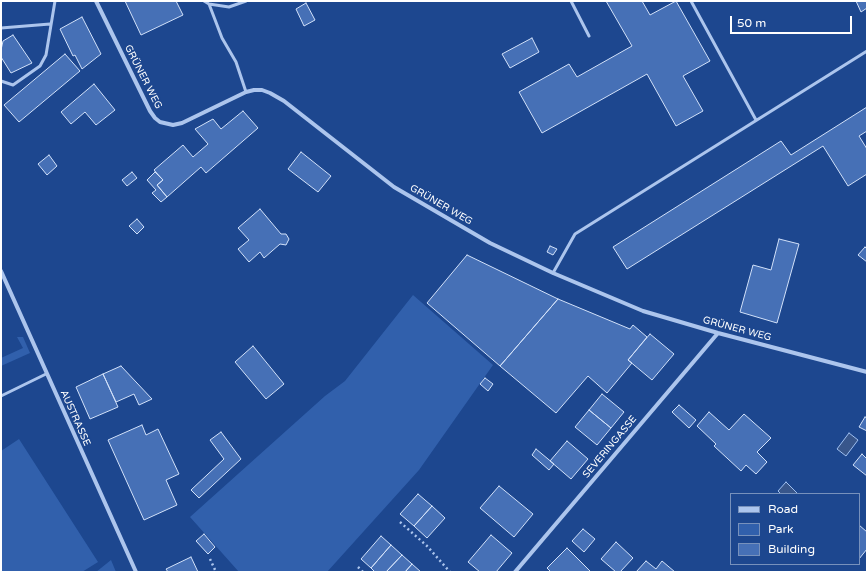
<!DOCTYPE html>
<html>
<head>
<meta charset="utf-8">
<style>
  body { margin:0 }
  #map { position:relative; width:868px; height:573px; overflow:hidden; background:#1d478f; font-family:"Varela Round",sans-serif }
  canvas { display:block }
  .frame { position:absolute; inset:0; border:2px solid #fff; pointer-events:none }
  .legend { position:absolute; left:730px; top:493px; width:130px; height:72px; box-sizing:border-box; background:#1d478f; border:1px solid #7791bc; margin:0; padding:5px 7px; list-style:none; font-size:12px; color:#fff }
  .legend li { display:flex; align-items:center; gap:8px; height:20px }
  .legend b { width:20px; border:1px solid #7791bc }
  .scale { position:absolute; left:730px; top:16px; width:122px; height:18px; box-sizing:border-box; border:2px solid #fff; border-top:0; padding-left:5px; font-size:12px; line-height:14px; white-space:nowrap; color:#fff; -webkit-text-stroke:3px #1d478f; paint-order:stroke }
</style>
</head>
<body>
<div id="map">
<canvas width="868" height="573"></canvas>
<div class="frame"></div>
<ul class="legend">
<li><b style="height:5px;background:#acc5ed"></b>Road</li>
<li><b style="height:11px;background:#3160ac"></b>Park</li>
<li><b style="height:11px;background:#4670b6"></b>Building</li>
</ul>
<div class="scale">50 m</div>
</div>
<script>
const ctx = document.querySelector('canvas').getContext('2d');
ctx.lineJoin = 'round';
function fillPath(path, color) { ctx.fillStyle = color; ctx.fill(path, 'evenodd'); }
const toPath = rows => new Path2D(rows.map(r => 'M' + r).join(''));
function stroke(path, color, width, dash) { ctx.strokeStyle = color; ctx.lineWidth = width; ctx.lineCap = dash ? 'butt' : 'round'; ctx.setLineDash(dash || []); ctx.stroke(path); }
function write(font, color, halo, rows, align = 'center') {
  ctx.font = font + ' "Varela Round",sans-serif'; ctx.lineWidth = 3; ctx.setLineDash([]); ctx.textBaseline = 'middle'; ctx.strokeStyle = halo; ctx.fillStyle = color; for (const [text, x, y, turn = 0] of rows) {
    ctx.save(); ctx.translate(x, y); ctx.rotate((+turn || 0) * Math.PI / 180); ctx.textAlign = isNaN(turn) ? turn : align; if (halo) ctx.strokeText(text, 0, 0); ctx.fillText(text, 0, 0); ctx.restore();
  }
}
fillPath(toPath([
  [413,295,493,365,419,470,327,572,239,572,190,517,325,396,345,381],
  [17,337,23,337,30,353,1,366,1,358,23,348],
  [19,439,98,562,82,572,1,572,1,451],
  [111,560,116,572,96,572]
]), '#3160ac');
const water = toPath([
  [849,433,858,440,846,456,837,449,849,433],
  [786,482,798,494,781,494,778,491,786,482]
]);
fillPath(water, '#38568b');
stroke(water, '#9fbfef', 1);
const building = toPath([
  [125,1,176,1,183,15,141,35,125,1],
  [606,1,642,1,650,15,676,1,710,61,683,76,703,111,676,126,647,74,542,133,519,92,569,64,577,77,632,46,606,1],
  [856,1,867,1,867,8,861,12,856,1],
  [306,3,315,20,304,26,296,9,306,3],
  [82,17,101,54,82,69,75,55,73,56,60,29,82,17],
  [13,35,32,63,11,73,1,57,1,50,3,41,13,35],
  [532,38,539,52,510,68,502,54,532,38],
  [65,54,80,71,19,122,4,105,65,54],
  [94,84,115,110,96,125,85,112,71,124,61,112,94,84],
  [867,107,867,131,859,136,867,149,867,174,848,186,823,146,627,269,613,247,781,141,791,155,867,107],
  [243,111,258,128,206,173,201,167,167,197,157,185,163,180,154,170,183,145,193,157,208,144,195,129,213,119,221,129,243,111],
  [301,152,331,176,318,192,288,169,301,152],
  [49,155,57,166,47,175,38,164,49,155],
  [132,172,137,178,127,186,122,180,132,172],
  [155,172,163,180,157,185,167,197,161,202,152,193,156,190,147,180,155,172],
  [260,209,281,234,286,234,289,239,286,245,280,244,264,258,260,252,249,262,238,249,249,240,238,228,260,209],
  [137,219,144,227,137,234,129,226,137,219],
  [779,239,799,244,777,323,740,312,753,265,771,270,779,239],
  [550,246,557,249,553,255,547,252,550,246],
  [865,247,867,249,867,262,858,255,865,247],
  [467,255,558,299,500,366,427,303,467,255],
  [558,299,630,329,633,325,647,337,628,360,632,363,607,393,588,376,556,413,500,366,558,299],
  [650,334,674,354,652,380,628,360,650,334],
  [253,346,284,384,266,399,235,362,253,346],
  [121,366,152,399,139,405,134,394,116,402,103,374,121,366],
  [103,374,118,407,90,419,76,387,103,374],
  [485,378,493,384,488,391,480,384,485,378],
  [602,394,624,412,611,428,589,410,602,394],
  [679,405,696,420,689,428,672,412,679,405],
  [589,410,611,428,597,445,575,427,589,410],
  [709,412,729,430,744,414,771,438,757,452,767,462,756,474,746,465,741,471,714,446,716,444,697,426,709,412],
  [865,417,867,418,867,431,859,427,865,417],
  [142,425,146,435,158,429,179,474,166,480,177,505,144,520,108,440,142,425],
  [221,432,241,459,199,498,191,490,224,459,210,440,221,432],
  [567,441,588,459,571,479,550,461,567,441],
  [536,449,554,464,549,470,532,455,536,449],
  [862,454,867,459,867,476,853,465,862,454],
  [499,486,533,514,514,537,480,508,499,486],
  [418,494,432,506,414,526,400,514,418,494],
  [432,506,445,518,427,538,414,526,432,506],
  [859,525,867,532,867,549,859,559,859,525],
  [583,529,595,539,584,552,572,541,583,529],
  [204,534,215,547,208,554,196,541,204,534],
  [491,535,512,553,496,572,480,572,468,562,491,535],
  [381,536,391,545,371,568,361,559,381,536],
  [616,542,633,558,620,572,616,572,601,559,616,542],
  [391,545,402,555,386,572,375,572,371,568,391,545],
  [567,548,591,572,551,572,547,568,567,548],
  [402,555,412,564,405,572,386,572,402,555],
  [191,557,198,572,168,572,166,569,191,557],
  [646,561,656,569,662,561,675,572,636,572,646,561],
  [412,564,421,572,405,572,412,564]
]);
fillPath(building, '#4670b6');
stroke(building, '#d2e1f9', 1);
stroke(toPath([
  [400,522,427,546,450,572],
  [210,559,216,572],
  [358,567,363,572]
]), '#acc5ed', 2.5, [2, 3]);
stroke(toPath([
  [204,1,209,4,222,38,236,62,246,92],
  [571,1,589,36],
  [691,1,756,120],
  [209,4,229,7,246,1],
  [1,28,50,24],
  [1,81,13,85,40,66,46,55,55,1],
  [553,273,575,234,867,51],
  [1,396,46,374]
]), '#acc5ed', 3);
stroke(toPath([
  [96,1,150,111,155,118,160,122,173,125,182,123,246,92,254,90,262,90,270,93,284,101,394,187,490,243,553,273,643,311,718,333,867,372],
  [1,271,136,572],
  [515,572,718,333]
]), '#acc5ed', 4);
write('10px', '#fff', '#1d478f', [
  ["GRÜNER WEG",143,77,63],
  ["GRÜNER WEG",441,205,30],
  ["GRÜNER WEG",737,329,15],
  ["AUSTRASSE",75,418,66],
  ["SEVERINGASSE",610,447,-50]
]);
</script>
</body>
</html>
